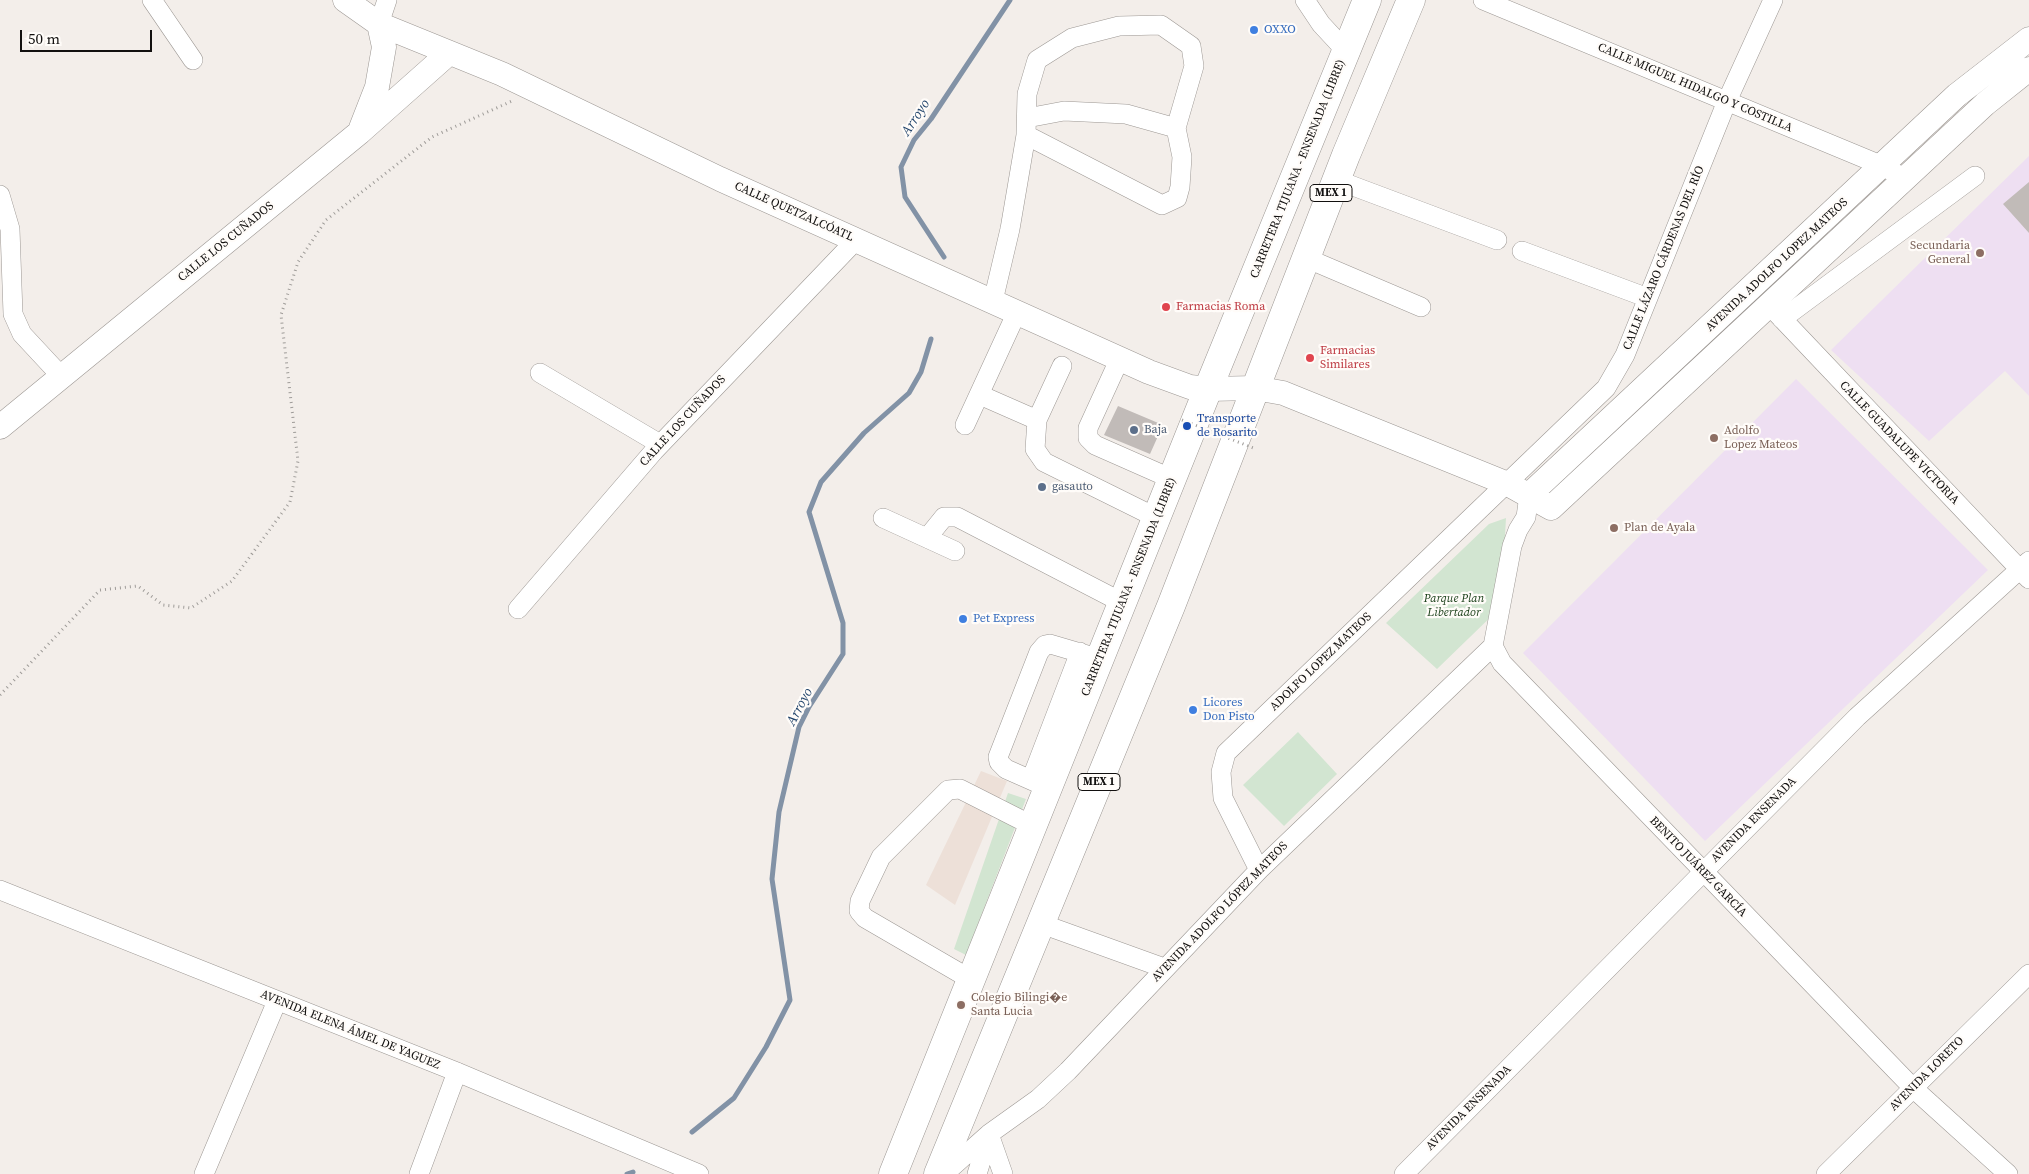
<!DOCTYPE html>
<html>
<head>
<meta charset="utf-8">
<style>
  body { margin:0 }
  #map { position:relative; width:2029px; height:1174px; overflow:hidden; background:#f3eeea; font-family:"Source Serif 4",serif }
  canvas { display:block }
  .scale { position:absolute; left:20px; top:30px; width:132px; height:22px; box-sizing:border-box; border:2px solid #12100f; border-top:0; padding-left:6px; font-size:15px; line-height:18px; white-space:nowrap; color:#12100f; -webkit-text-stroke:4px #fffcf9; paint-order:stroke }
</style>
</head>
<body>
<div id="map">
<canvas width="2029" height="1174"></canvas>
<div class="scale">50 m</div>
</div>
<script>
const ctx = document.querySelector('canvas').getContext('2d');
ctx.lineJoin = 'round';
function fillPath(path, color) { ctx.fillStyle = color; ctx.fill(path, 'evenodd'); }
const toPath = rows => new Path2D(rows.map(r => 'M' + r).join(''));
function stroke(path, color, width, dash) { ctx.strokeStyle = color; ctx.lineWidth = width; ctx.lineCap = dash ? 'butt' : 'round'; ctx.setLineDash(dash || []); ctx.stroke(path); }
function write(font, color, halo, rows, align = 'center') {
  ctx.font = font + ' "Source Serif 4",serif'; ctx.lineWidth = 4.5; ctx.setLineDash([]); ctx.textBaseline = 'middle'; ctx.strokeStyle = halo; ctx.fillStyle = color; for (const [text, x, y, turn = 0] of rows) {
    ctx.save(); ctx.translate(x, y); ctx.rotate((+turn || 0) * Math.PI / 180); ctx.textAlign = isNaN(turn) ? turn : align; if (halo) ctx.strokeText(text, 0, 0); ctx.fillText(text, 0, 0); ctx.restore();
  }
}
fillPath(toPath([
  [981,771,1007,781,955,905,926,885]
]), '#ede0d8');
fillPath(toPath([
  [2029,156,2029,396,2005,371,1929,441,1831,350],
  [1796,379,1988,570,1705,841,1523,653]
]), '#eedff2');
fillPath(toPath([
  [1506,518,1501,607,1437,669,1386,623,1489,524],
  [1298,732,1337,774,1284,826,1243,785],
  [1008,793,1026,799,966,955,954,949]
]), '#d2e5d1');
stroke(toPath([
  [944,257,905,197,901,167,914,140,931,119,1010,0],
  [692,1132,734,1098,766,1047,790,1000,772,879,779,812,799,727,809,707,843,654,843,623,809,512,821,482,864,433,909,393,921,372,931,339],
  [627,1174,633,1172]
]), '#8292a6', 5);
fillPath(toPath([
  [2029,182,2029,233,2003,204],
  [1118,406,1163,425,1150,454,1104,435]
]), '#c1bbb8');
const minor = toPath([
  [152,0,193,60],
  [1305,0,1321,24,1346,51],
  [1483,0,1883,166,1905,179],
  [379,24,387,0],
  [1026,135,1162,205,1177,198,1180,187,1182,157,1176,128],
  [1337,180,1497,240],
  [0,195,10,229,13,314,22,334,62,377],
  [1522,251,1648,298],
  [1306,258,1421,307],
  [993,301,1010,229,1026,135,1027,94,1037,60,1072,38,1119,26,1161,25,1191,46,1194,66,1176,128,1126,114,1064,111,1027,118],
  [1770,306,2029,579],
  [1782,319,1975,176],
  [1120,358,1088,428,1088,438,1095,445,1172,479],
  [1062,366,1037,420,1035,449,1044,462,1157,518],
  [540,373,660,444],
  [980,395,1037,420],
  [965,425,1017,312],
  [1529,495,1526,517,1518,530,1512,546,1493,646,1502,663,1913,1088,2008,1174],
  [883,518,955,551],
  [927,538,944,517,957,517,1123,603],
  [518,609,654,451,856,240],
  [1031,780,1080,652],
  [1049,788,1006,769,999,762,998,757,1039,652,1045,645,1050,644,1101,659],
  [1259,870,1223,798,1221,772,1226,753,1606,388,1625,355,1727,101,1773,0],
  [0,890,457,1072,699,1174],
  [1042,924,1164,968],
  [970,979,865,918,859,911,860,901,881,857,948,790,960,789,1033,826],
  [989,1134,1003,1174],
  [204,1174,277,1001],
  [419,1174,457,1072],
  [944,1174,989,1134,1038,1099,1068,1071,1259,870,1493,646],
  [977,1174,989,1135],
  [1404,1174,1857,717,2029,561],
  [1826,1174,2029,974]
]);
const major = toPath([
  [345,0,379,24,502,74,720,179,1149,372,1190,387,1208,389,1255,388,1283,393,1508,484,1551,508,1985,104,2029,69],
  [361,128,377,87,384,47,379,24],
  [0,427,360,132,449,53],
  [1529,495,1957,95,2029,39]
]);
const highway = toPath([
  [893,1174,1208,389,1367,0],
  [938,1174,1171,606,1346,155,1411,0]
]);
stroke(minor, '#9c9793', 20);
stroke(major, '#9c9793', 25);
stroke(highway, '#9c9793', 29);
stroke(toPath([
  [0,695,100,590,138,586,163,605,191,608,232,581,290,502,298,461,281,315,298,262,326,220,432,137,512,101]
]), '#9e9b98', 3, [1, 4]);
stroke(minor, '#fff', 19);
stroke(major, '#fff', 24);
stroke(highway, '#fff', 28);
stroke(toPath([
  [1182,420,1256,449]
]), '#9e9b98', 3, [1, 4]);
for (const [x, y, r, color] of [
  [1254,30,5,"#3f7fe0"],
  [1980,253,5,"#8d6e63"],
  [1166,307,5,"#e0444e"],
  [1310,358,5,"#e0444e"],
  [1187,426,5,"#1a4fb4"],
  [1134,430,5,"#5c6f8a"],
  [1714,438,5,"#8d6e63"],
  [1042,487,5,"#5c6f8a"],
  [1614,528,5,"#8d6e63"],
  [963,619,5,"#3f7fe0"],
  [1193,710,5,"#3f7fe0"],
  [961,1005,5,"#8d6e63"]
]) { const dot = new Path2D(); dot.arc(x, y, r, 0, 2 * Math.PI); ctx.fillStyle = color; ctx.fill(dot); stroke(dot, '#fffcf9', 2); }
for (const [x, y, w] of [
  [1331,193,42],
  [1099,782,42]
]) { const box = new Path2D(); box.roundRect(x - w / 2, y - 8.5, w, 17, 4); ctx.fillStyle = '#fffcf9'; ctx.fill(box); stroke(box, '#12100f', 1); }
write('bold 11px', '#12100f', null, [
  ["MEX 1",1331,193],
  ["MEX 1",1099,782]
]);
write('12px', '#366cbe', '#fffcf9', [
  ["OXXO",1264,30],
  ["Pet Express",973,619],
  ["Licores",1203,703],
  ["Don Pisto",1203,717]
], 'left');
write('12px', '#12100f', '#fffcf9', [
  ["CALLE MIGUEL HIDALGO Y COSTILLA",1695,88,23],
  ["CARRETERA TIJUANA - ENSENADA (LIBRE)",1298,169,-68],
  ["CALLE QUETZALCÓATL",794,212,24],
  ["CALLE LOS CUÑADOS",226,242,-39],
  ["CALLE LÁZARO CÁRDENAS DEL RÍO",1664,258,-68],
  ["AVENIDA ADOLFO LOPEZ MATEOS",1777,265,-43],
  ["CALLE LOS CUÑADOS",683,421,-47],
  ["CALLE GUADALUPE VICTORIA",1899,443,46],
  ["CARRETERA TIJUANA - ENSENADA (LIBRE)",1129,587,-68],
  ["ADOLFO LOPEZ MATEOS",1321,662,-44],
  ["AVENIDA ENSENADA",1754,820,-45],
  ["BENITO JUÁREZ GARCÍA",1698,867,46],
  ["AVENIDA ADOLFO LÓPEZ MATEOS",1220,912,-46],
  ["AVENIDA ELENA ÁMEL DE YAGUEZ",350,1030,22],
  ["AVENIDA LORETO",1927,1074,-45],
  ["AVENIDA ENSENADA",1469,1108,-45]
]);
write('12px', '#785e54', '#fffcf9', [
  ["Secundaria",1970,246,"right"],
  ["General",1970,260,"right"],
  ["Adolfo",1724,431],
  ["Lopez Mateos",1724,445],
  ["Plan de Ayala",1624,528],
  ["Colegio Bilingi�e",971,998],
  ["Santa Lucia",971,1012]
], 'left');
write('12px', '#be3a42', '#fffcf9', [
  ["Farmacias Roma",1176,307],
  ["Farmacias",1320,351],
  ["Similares",1320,365]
], 'left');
write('12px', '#164399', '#fffcf9', [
  ["Transporte",1197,419],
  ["de Rosarito",1197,433]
], 'left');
write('12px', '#4e5e75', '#fffcf9', [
  ["Baja",1144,430],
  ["gasauto",1052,487]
], 'left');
write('italic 12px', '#173d16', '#fffcf9', [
  ["Parque Plan",1454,599],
  ["Libertador",1454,613]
]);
write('italic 14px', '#23456c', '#fffcf9', [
  ["Arroyo",916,118,-57],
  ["Arroyo",800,707,-62]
]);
</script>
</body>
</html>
